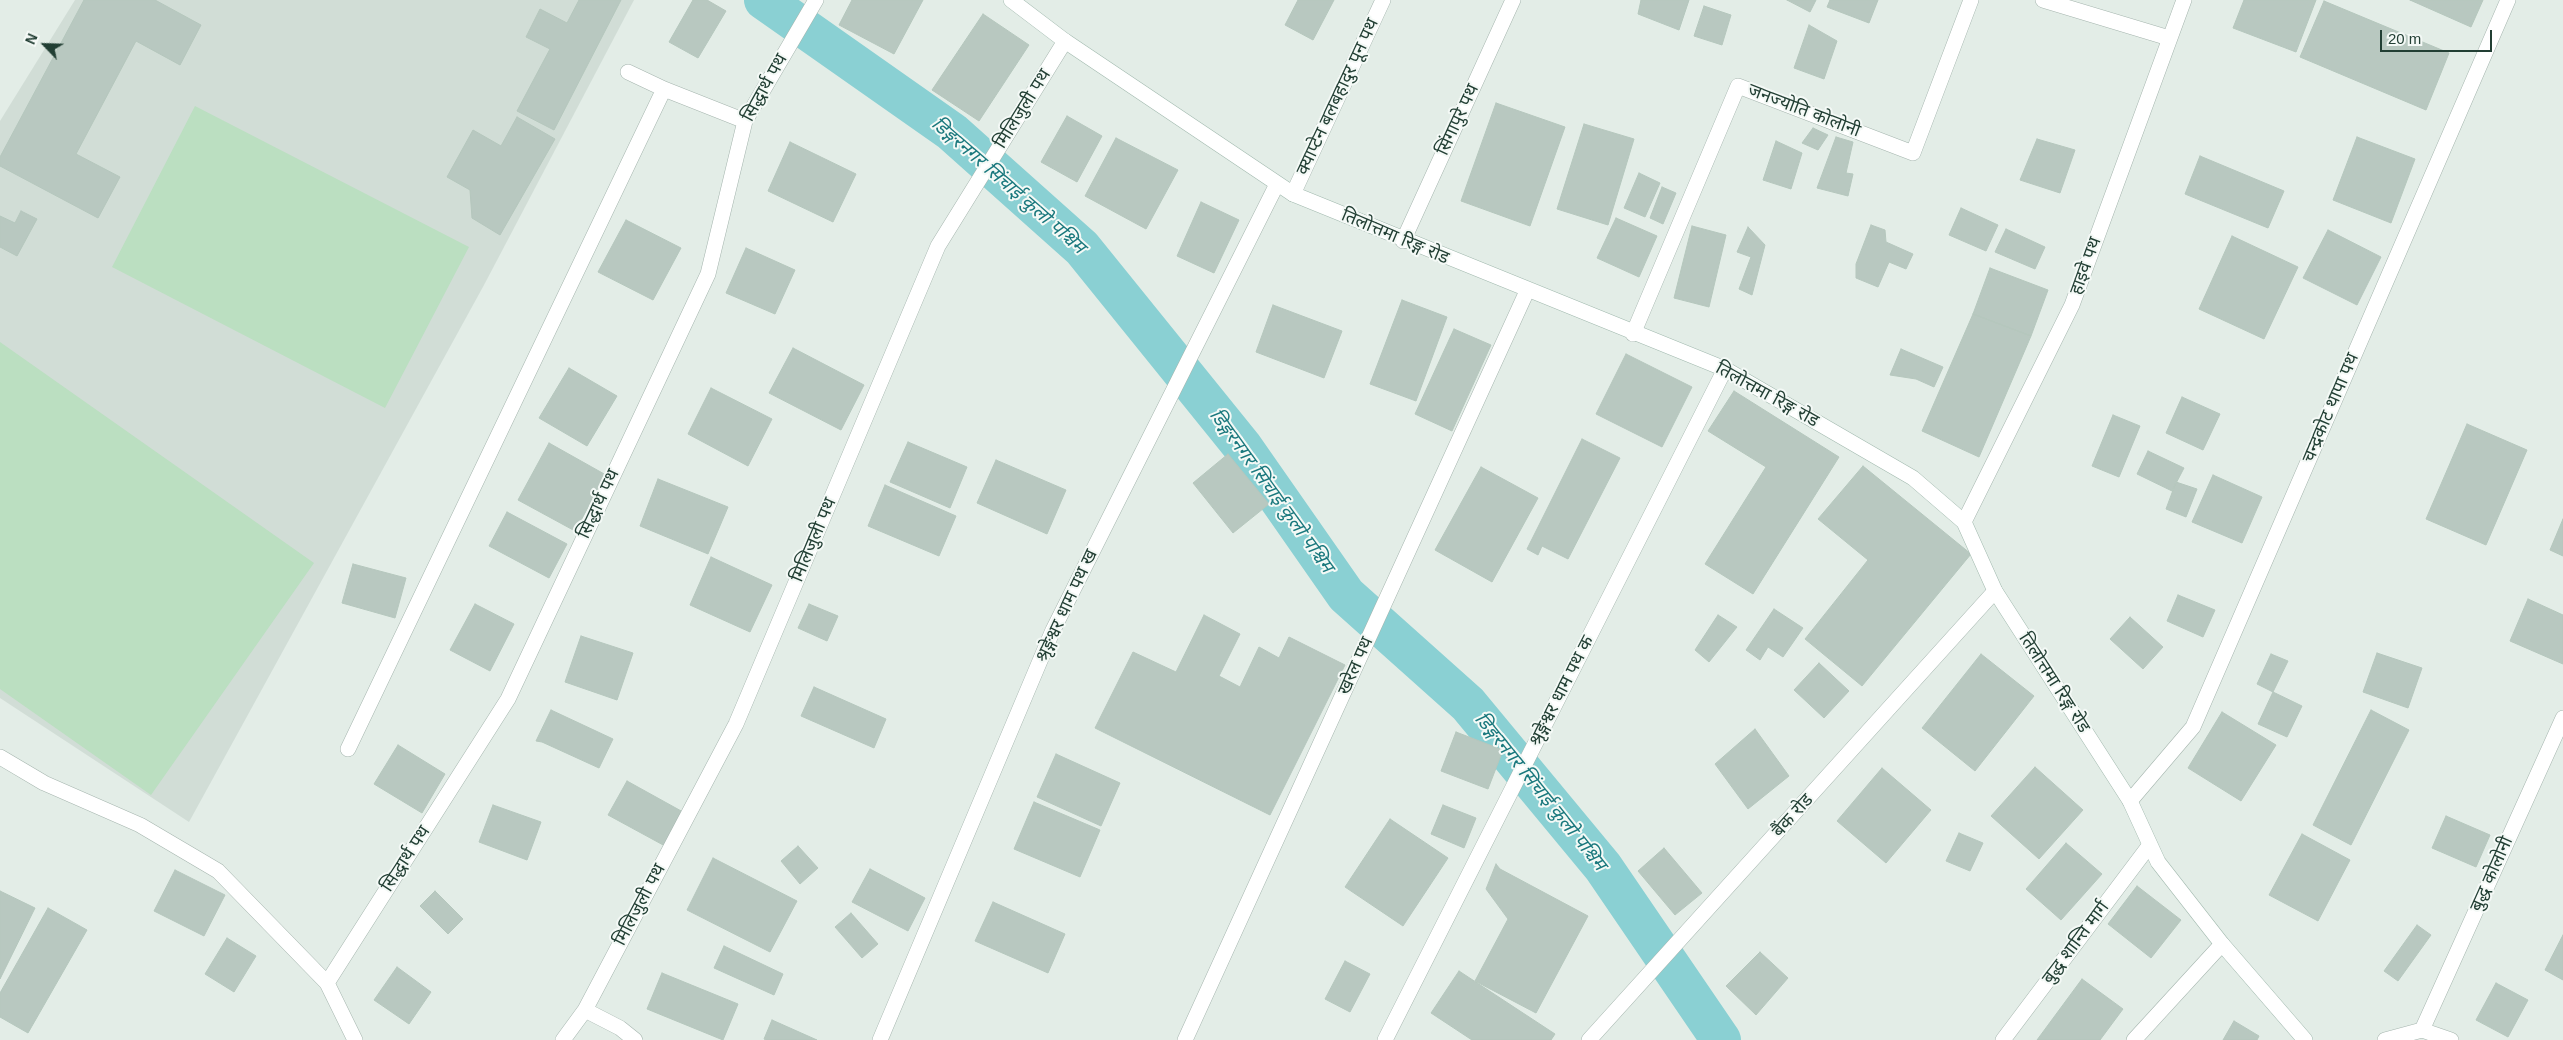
<!DOCTYPE html>
<html>
<head>
<meta charset="utf-8">
<style>
  body { margin:0 }
  #map { position:relative; width:2563px; height:1040px; overflow:hidden; background:#e3ede7; font-family:Arial,sans-serif }
  canvas { display:block }
  .north { position:absolute; left:20px; top:20px; width:50px; height:50px; -webkit-text-stroke:4px #f4f9f6; paint-order:stroke; rotate:294deg; font-size:14px; font-weight:700; line-height:20px; text-align:center; color:#223f34 }
  .north::after { content:''; display:block; margin:auto; width:18px; height:22px; background:#223f34; clip-path:polygon(50% 0,100% 100%,50% 72%,0 100%) }
  .scale { position:absolute; left:2380px; top:30px; width:112px; height:22px; box-sizing:border-box; border:2px solid #223f34; border-top:0; padding-left:6px; font-size:15px; line-height:18px; white-space:nowrap; color:#223f34; -webkit-text-stroke:4px #f4f9f6; paint-order:stroke }
</style>
</head>
<body>
<div id="map">
<canvas width="2563" height="1040"></canvas>
<div class="north">N</div>
<div class="scale">20 m</div>
</div>
<script>
const ctx = document.querySelector('canvas').getContext('2d');
ctx.lineJoin = 'round';
function fillPath(path, color) { ctx.fillStyle = color; ctx.fill(path, 'evenodd'); }
const toPath = rows => new Path2D(rows.map(r => 'M' + r).join(''));
function stroke(path, color, width, dash) { ctx.strokeStyle = color; ctx.lineWidth = width; ctx.lineCap = dash ? 'butt' : 'round'; ctx.setLineDash(dash || []); ctx.stroke(path); }
function write(font, color, halo, rows, align = 'center') {
  ctx.font = font + ' Arial,"Noto Sans Devanagari",sans-serif'; ctx.lineWidth = 4; ctx.setLineDash([]); ctx.textBaseline = 'middle'; ctx.strokeStyle = halo; ctx.fillStyle = color; for (const [text, x, y, turn = 0] of rows) {
    ctx.save(); ctx.translate(x, y); ctx.rotate((+turn || 0) * Math.PI / 180); ctx.textAlign = isNaN(turn) ? turn : align; if (halo) ctx.strokeText(text, 0, 0); ctx.fillText(text, 0, 0); ctx.restore();
  }
}
fillPath(toPath([
  [75,0,634,0,484,285,189,822,0,698,0,121]
]), '#d1ddd6');
fillPath(toPath([
  [195,106,469,247,385,408,112,267],
  [0,342,314,563,151,795,0,689]
]), '#bbdfc1');
stroke(toPath([
  [764,0,952,132,1082,248,1242,446,1346,595,1468,704,1603,867,1721,1040]
]), '#8ad0d3', 40);
const building = toPath([
  [84,0,155,0,201,25,180,65,136,41,76,154,120,177,98,218,0,166,0,157,84,0],
  [579,0,621,0,554,130,517,111,550,49,526,37,540,9,567,23,579,0],
  [693,0,707,0,726,11,698,58,669,42,693,0],
  [852,0,923,0,894,54,839,25,852,0],
  [1298,0,1334,0,1313,40,1285,25,1298,0],
  [1641,0,1689,0,1679,30,1638,14,1641,0],
  [1787,0,1816,0,1810,12,1787,0],
  [1830,0,1878,0,1869,23,1827,7,1830,0],
  [2244,0,2316,0,2296,52,2233,28,2244,0],
  [2410,0,2483,0,2471,27,2410,0],
  [2324,1,2449,53,2426,110,2300,57,2324,1],
  [1704,6,1731,15,1722,45,1694,36,1704,6],
  [983,14,1029,45,979,121,932,90,983,14],
  [1809,25,1837,41,1824,79,1794,68,1809,25],
  [1496,103,1565,127,1530,226,1461,201,1496,103],
  [1067,116,1102,136,1077,182,1041,162,1067,116],
  [517,117,555,139,500,235,472,218,470,190,447,177,473,130,501,146,517,117],
  [1584,124,1634,139,1608,225,1557,209,1584,124],
  [1813,128,1828,135,1818,150,1802,143,1813,128],
  [1836,137,1853,142,1846,173,1853,174,1848,196,1817,188,1836,137],
  [2357,137,2415,159,2391,223,2333,200,2357,137],
  [1116,138,1178,170,1146,229,1085,196,1116,138],
  [2037,139,2075,150,2060,193,2020,180,2037,139],
  [1776,141,1802,153,1791,189,1763,180,1776,141],
  [790,142,856,174,833,222,768,191,790,142],
  [2200,156,2284,191,2268,228,2185,194,2200,156],
  [1639,173,1660,183,1645,217,1624,208,1639,173],
  [1662,187,1676,193,1663,224,1650,218,1662,187],
  [1201,202,1239,220,1214,273,1177,256,1201,202],
  [1961,208,1998,225,1986,251,1949,235,1961,208],
  [21,211,37,219,17,256,0,247,0,216,15,223,21,211],
  [1616,218,1657,236,1639,277,1597,258,1616,218],
  [626,220,681,248,653,300,598,272,626,220],
  [1871,225,1885,230,1886,242,1913,254,1906,269,1889,262,1878,287,1856,278,1856,264,1871,225],
  [1692,226,1726,235,1709,307,1674,298,1692,226],
  [1748,227,1765,245,1752,295,1739,289,1751,257,1737,252,1748,227],
  [2006,229,2045,247,2035,269,1995,252,2006,229],
  [2328,230,2381,257,2357,305,2303,278,2328,230],
  [2232,236,2298,267,2264,339,2199,309,2232,236],
  [746,248,795,270,775,314,726,293,746,248],
  [1990,268,2048,290,2031,336,1973,314,1990,268],
  [1402,300,1447,317,1416,401,1370,384,1402,300],
  [1273,305,1342,331,1324,378,1256,352,1273,305],
  [1973,314,2031,336,1979,457,1922,431,1973,314],
  [1454,329,1491,345,1452,431,1415,414,1454,329],
  [793,348,864,385,841,430,769,393,793,348],
  [1901,349,1943,367,1934,387,1916,379,1890,375,1901,349],
  [1626,354,1692,387,1662,447,1596,414,1626,354],
  [569,368,617,396,587,446,539,418,569,368],
  [711,388,772,419,748,466,688,434,711,388],
  [1734,391,1839,457,1753,594,1705,564,1766,467,1708,431,1734,391],
  [2182,397,2220,414,2203,450,2166,433,2182,397],
  [2113,415,2140,426,2119,477,2092,466,2113,415],
  [2467,424,2527,450,2486,545,2426,519,2467,424],
  [1582,439,1620,458,1568,559,1542,546,1538,555,1527,549,1582,439],
  [908,442,967,467,950,508,890,482,908,442],
  [549,443,606,475,575,531,518,500,549,443],
  [2148,451,2184,468,2172,491,2137,474,2148,451],
  [1228,454,1269,504,1233,533,1193,483,1228,454],
  [996,460,1066,490,1047,534,977,503,996,460],
  [1863,466,1971,554,1862,686,1805,639,1868,560,1818,519,1863,466],
  [1481,467,1538,498,1492,582,1435,550,1481,467],
  [2213,475,2262,497,2242,543,2192,522,2213,475],
  [658,479,728,507,708,554,640,526,658,479],
  [2176,482,2197,489,2186,517,2166,509,2176,482],
  [885,485,956,516,939,556,868,526,885,485],
  [507,512,567,544,549,578,489,546,507,512],
  [2563,519,2563,556,2550,550,2563,519],
  [711,557,772,585,750,632,690,605,711,557],
  [353,564,406,578,395,618,342,603,353,564],
  [2178,595,2215,610,2203,637,2167,621,2178,595],
  [2528,599,2563,615,2563,664,2510,641,2528,599],
  [475,604,514,624,490,671,450,650,475,604],
  [809,604,838,616,827,641,798,628,809,604],
  [1774,609,1803,628,1783,657,1768,647,1760,660,1746,650,1774,609],
  [1204,615,1240,634,1219,676,1240,687,1259,647,1279,658,1289,637,1345,665,1270,815,1095,728,1133,652,1176,672,1204,615],
  [1718,615,1737,627,1709,662,1695,650,1718,615],
  [2130,617,2163,647,2143,669,2110,639,2130,617],
  [581,636,633,653,617,700,565,682,581,636],
  [2377,653,2422,668,2408,708,2363,692,2377,653],
  [1981,654,2034,696,1975,771,1922,728,1981,654],
  [2271,654,2288,661,2273,692,2257,684,2271,654],
  [1819,663,1849,691,1824,718,1794,690,1819,663],
  [814,687,886,719,874,748,801,716,814,687],
  [2273,692,2302,706,2287,737,2258,724,2273,692],
  [551,710,613,739,599,768,542,742,536,741,551,710],
  [2371,710,2409,730,2351,845,2313,825,2371,710],
  [2222,712,2276,745,2241,801,2188,768,2222,712],
  [1755,729,1789,776,1748,809,1715,764,1755,729],
  [1456,732,1503,750,1488,789,1441,771,1456,732],
  [398,745,445,774,422,813,374,784,398,745],
  [1056,754,1120,783,1101,826,1037,797,1056,754],
  [2035,767,2083,810,2039,859,1991,816,2035,767],
  [1882,768,1931,810,1886,863,1837,821,1882,768],
  [627,781,683,812,665,846,608,815,627,781],
  [1034,802,1100,830,1080,877,1014,849,1034,802],
  [493,805,541,822,527,860,479,842,493,805],
  [1443,805,1476,818,1464,848,1431,834,1443,805],
  [2446,816,2490,835,2476,867,2432,848,2446,816],
  [1390,819,1448,858,1403,926,1345,887,1390,819],
  [1959,833,1983,843,1970,871,1946,861,1959,833],
  [2302,834,2350,860,2318,921,2269,895,2302,834],
  [2066,843,2102,874,2061,920,2026,889,2066,843],
  [798,846,818,868,800,884,781,861,798,846],
  [1664,848,1702,893,1675,915,1638,871,1664,848],
  [713,858,797,901,770,952,687,910,713,858],
  [1496,864,1500,869,1588,916,1536,1013,1475,981,1508,919,1486,889,1496,864],
  [870,869,925,898,908,931,852,902,870,869],
  [175,870,225,895,204,936,154,911,175,870],
  [2137,886,2181,920,2151,958,2108,924,2137,886],
  [0,891,35,908,0,979,0,891],
  [435,891,463,919,448,934,420,906,435,891],
  [993,902,1065,934,1048,973,975,941,993,902],
  [48,908,87,930,28,1033,0,1017,0,993,48,908],
  [851,913,878,944,862,958,835,927,851,913],
  [2417,925,2431,935,2398,981,2384,971,2417,925],
  [2563,935,2563,980,2545,970,2563,935],
  [227,938,256,956,234,992,205,974,227,938],
  [724,946,783,974,774,995,714,968,724,946],
  [1760,952,1788,978,1756,1015,1726,986,1760,952],
  [1345,961,1370,974,1350,1012,1325,999,1345,961],
  [397,967,431,992,409,1024,374,1000,397,967],
  [1459,971,1555,1034,1551,1040,1472,1040,1431,1013,1459,971],
  [662,973,738,1004,723,1040,647,1009,662,973],
  [2082,979,2123,1009,2100,1040,2037,1040,2082,979],
  [2496,983,2528,1000,2508,1037,2476,1020,2496,983],
  [772,1020,817,1040,766,1040,764,1039,772,1020],
  [2234,1021,2259,1036,2257,1040,2223,1040,2234,1021]
]);
fillPath(building, '#b8c8c0');
stroke(building, '#b5c7bd', 1);
const street = toPath([
  [2043,0,2169,38],
  [628,72,664,89,745,121],
  [1293,194,1383,0],
  [1403,241,1513,0],
  [1633,334,1738,86,1913,153,1971,0],
  [1964,522,2072,305,2184,0],
  [348,749,664,89],
  [0,757,44,783,140,825,218,871,327,983,355,1040],
  [2130,801,2193,727,2508,0],
  [327,983,508,699,708,274,745,121,816,0],
  [585,1010,620,1028,635,1040],
  [2422,1030,2563,718],
  [563,1040,585,1010,736,724,938,246,1065,41],
  [880,1040,1053,630,1277,184],
  [1185,1040,1527,291],
  [1385,1040,1725,369],
  [1589,1040,1995,591],
  [2003,1040,2149,846],
  [2134,1040,2222,944],
  [2385,1040,2422,1030,2451,1040]
]);
const secondary = toPath([
  [1011,0,1065,41,1293,194,1725,369,1913,478,1964,522,1995,591,2130,801,2158,862,2222,944,2305,1040]
]);
stroke(street, '#a5b5ae', 16);
stroke(secondary, '#a1b9ae', 16);
stroke(street, '#fff', 15);
stroke(secondary, '#fff', 15);
write('18px', '#223f34', '#f4f9f6', [
  ["सिद्धार्थ पथ",765,88,-61],
  ["क्याप्टेन बलबहादुर पून पथ",1338,97,-65],
  ["मिलिजुली पथ",1023,109,-58],
  ["जनज्योति कोलोनी",1804,111,21],
  ["सिंगापुरे पथ",1458,120,-65],
  ["तिलोत्तमा रिङ्ग रोड",1395,237,23],
  ["हाइवे पथ",2086,266,-70],
  ["तिलोत्तमा रिङ्ग रोड",1767,395,29],
  ["चन्द्रकोट थापा पथ",2331,408,-67],
  ["सिद्धार्थ पथ",599,504,-65],
  ["मिलिजुली पथ",814,540,-67],
  ["श्रृङ्गेश्वर धाम पथ ख",1067,606,-65],
  ["खरेल पथ",1356,666,-66],
  ["तिलोत्तमा रिङ्ग रोड",2054,683,57],
  ["श्रृङ्गेश्वर धाम पथ क",1562,691,-63],
  ["बैंक रोड",1793,816,-48],
  ["सिद्धार्थ पथ",406,859,-57],
  ["बुद्ध कोलोनी",2492,874,-66],
  ["मिलिजुली पथ",640,905,-62],
  ["बुद्ध शान्ति मार्ग",2076,943,-53]
]);
write('italic 19px', '#1a787d', '#f4f9f6', [
  ["डिङ्गरनगर सिंचाई कुलो पश्चिम",1008,186,41],
  ["डिङ्गरनगर सिंचाई कुलो पश्चिम",1271,491,54],
  ["डिङ्गरनगर सिंचाई कुलो पश्चिम",1540,792,51]
]);
</script>
</body>
</html>
